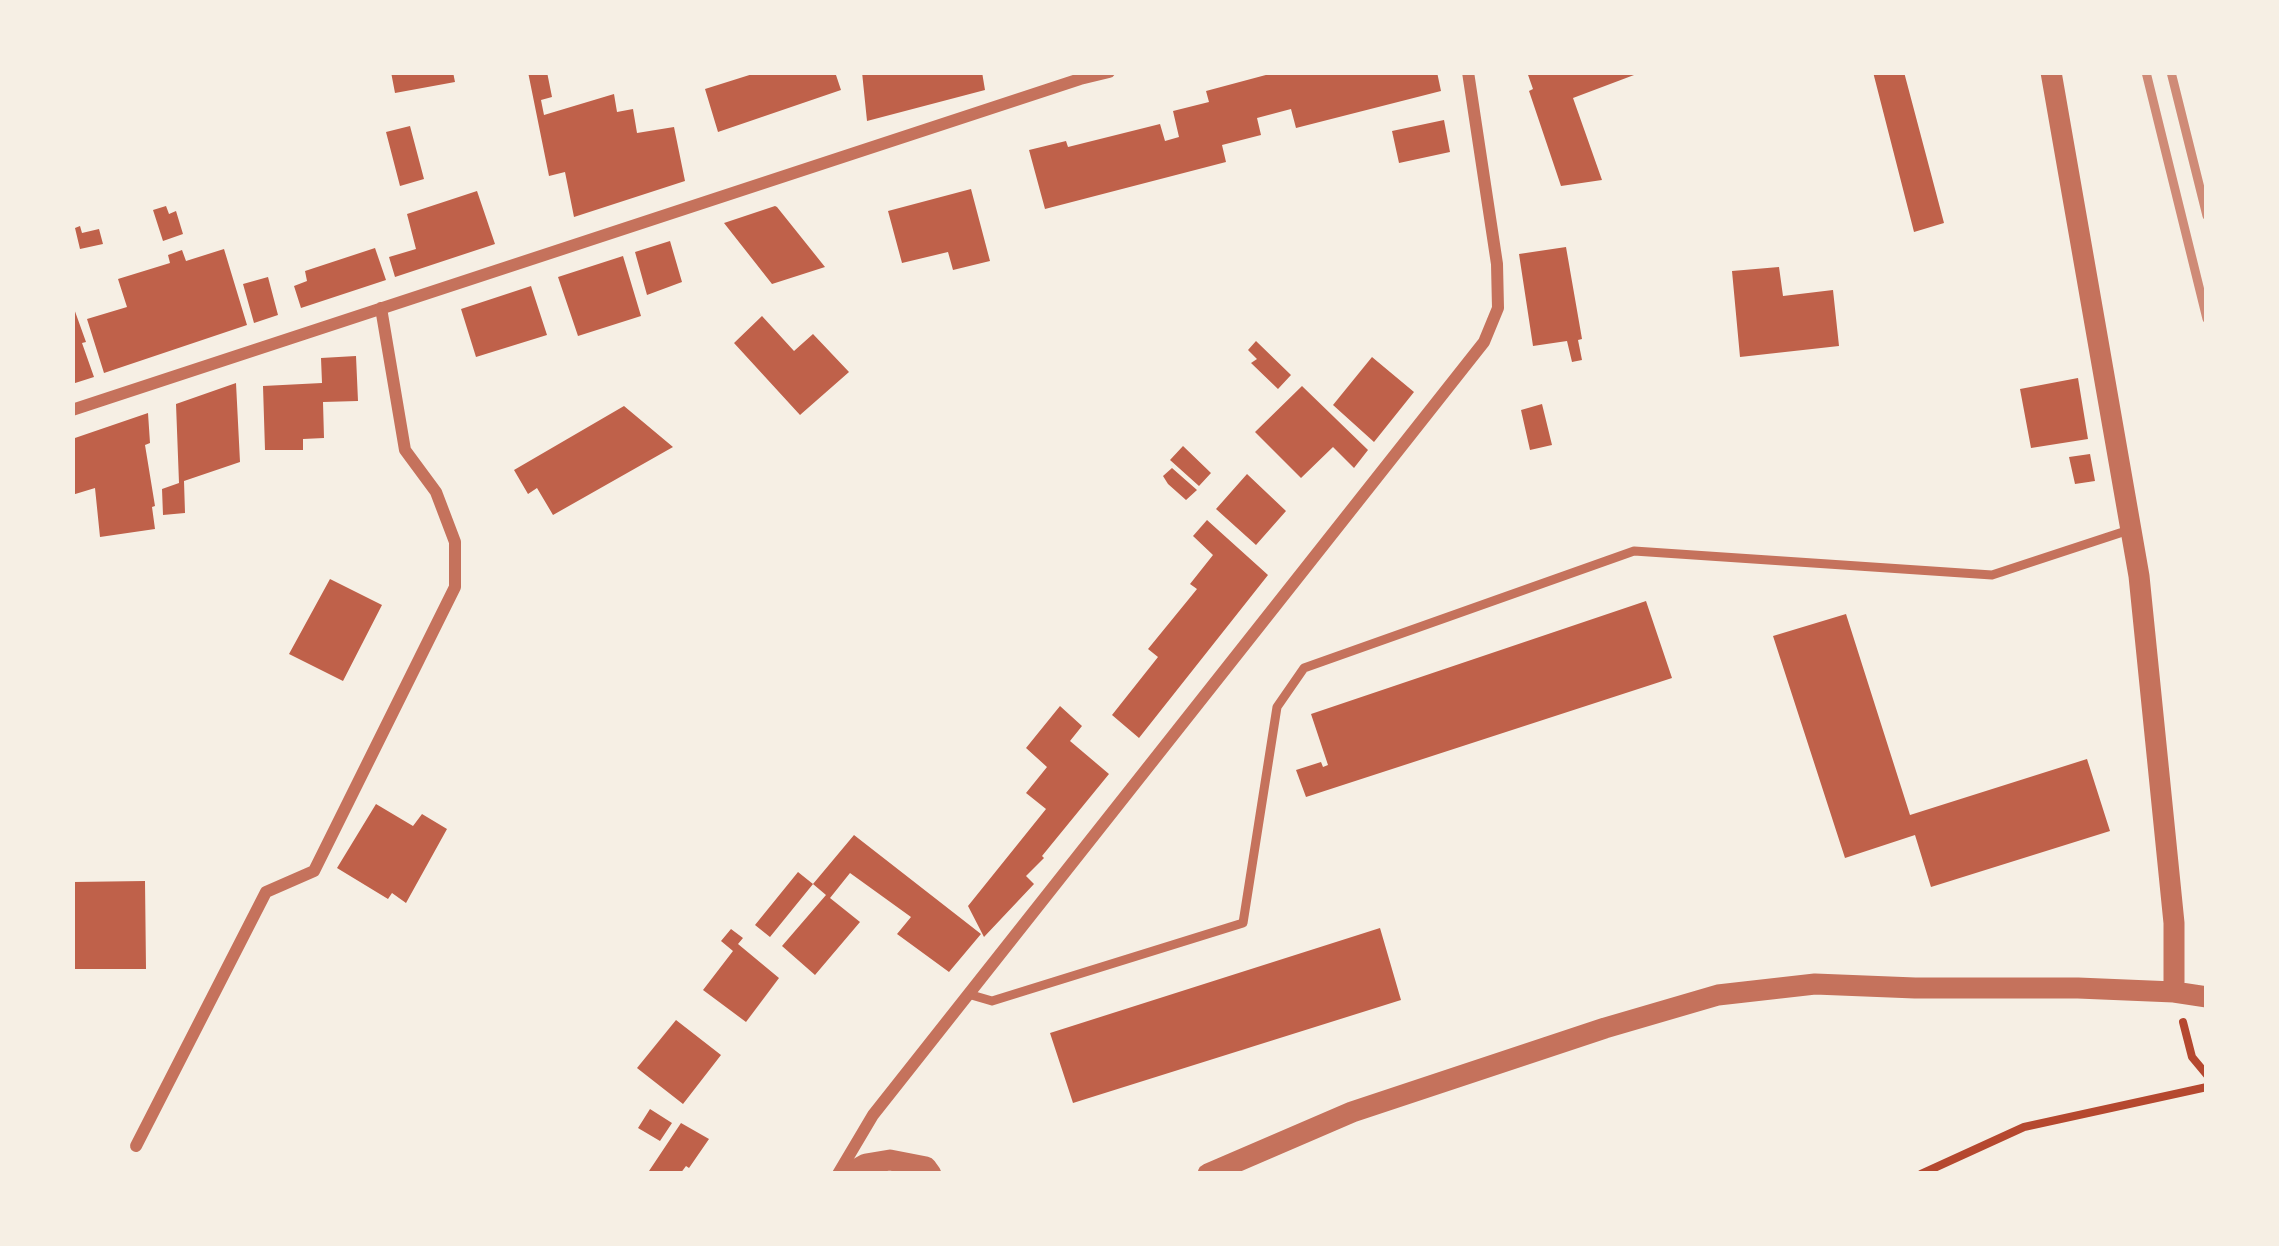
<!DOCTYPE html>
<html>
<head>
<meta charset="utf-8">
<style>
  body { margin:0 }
  #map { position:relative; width:2279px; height:1246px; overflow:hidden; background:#f6efe4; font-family:"Exo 2",sans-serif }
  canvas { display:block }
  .frame { position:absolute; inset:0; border:75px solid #f6efe4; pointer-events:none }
</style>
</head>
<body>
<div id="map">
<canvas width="2279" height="1246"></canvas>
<div class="frame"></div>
</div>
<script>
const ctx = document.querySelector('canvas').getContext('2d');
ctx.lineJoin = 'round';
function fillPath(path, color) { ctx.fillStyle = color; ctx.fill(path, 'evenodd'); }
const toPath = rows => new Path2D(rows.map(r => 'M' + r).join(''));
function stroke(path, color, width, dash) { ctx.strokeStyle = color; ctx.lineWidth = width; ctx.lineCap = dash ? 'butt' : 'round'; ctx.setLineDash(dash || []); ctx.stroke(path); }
fillPath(toPath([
  [391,72,453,72,455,82,395,93],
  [528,72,547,72,552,97,541,100,544,115,614,94,617,112,633,109,637,133,674,127,685,181,574,217,565,172,549,176],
  [759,72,835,72,841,90,718,132,705,89],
  [862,72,982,72,985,90,867,121],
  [1277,72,1437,72,1441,91,1296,128,1291,109,1257,118,1261,135,1222,145,1226,162,1045,209,1029,150,1066,141,1068,147,1160,124,1165,141,1179,137,1173,111,1209,102,1206,91],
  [1527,72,1642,72,1573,98,1602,180,1561,186,1529,91,1533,89],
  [1873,72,1904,72,1944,223,1914,232],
  [1444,120,1450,152,1399,163,1392,131],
  [410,126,424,179,400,186,386,132],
  [971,189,990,261,953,270,948,252,902,263,888,211],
  [477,191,495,244,395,277,389,257,416,249,407,214],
  [166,206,169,214,176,211,183,234,163,241,153,210],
  [775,206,777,207,825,267,772,284,724,223],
  [80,226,82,233,99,229,103,244,80,249,75,228],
  [670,241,682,282,647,295,635,252],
  [1566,247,1582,339,1578,340,1582,360,1572,362,1567,341,1533,346,1519,254],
  [375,248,386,280,301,308,294,286,307,281,305,271],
  [224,249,247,325,104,373,87,319,127,307,118,279,170,263,168,255,182,250,186,261],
  [623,256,641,316,578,336,558,277],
  [1779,267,1783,296,1833,290,1839,346,1740,357,1732,271],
  [268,277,278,315,254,323,243,284],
  [531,286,547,335,476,357,461,309],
  [72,303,86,342,82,343,94,377,72,384],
  [762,316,794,351,813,334,849,372,800,415,734,343],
  [1256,341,1291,375,1278,389,1251,363,1257,359,1248,350],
  [356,356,358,401,323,402,324,438,303,439,303,450,265,450,263,386,322,383,321,358],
  [1372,357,1414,392,1374,442,1333,405],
  [2078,378,2088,439,2031,448,2020,389],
  [236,383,240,462,184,481,185,513,163,515,162,489,179,483,176,404],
  [1302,386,1368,450,1354,468,1333,447,1301,478,1255,432],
  [1542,404,1552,445,1530,450,1521,410],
  [624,406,673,447,553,515,537,488,528,494,514,470],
  [148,413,150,443,145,445,155,506,152,507,155,529,100,537,95,488,72,495,72,439],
  [1183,446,1211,473,1199,486,1170,460],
  [2090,454,2095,481,2075,484,2069,457],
  [1172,468,1197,490,1186,500,1168,484,1163,476],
  [1247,474,1286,511,1256,545,1216,509],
  [1207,520,1268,575,1139,738,1112,715,1158,657,1148,649,1197,589,1190,584,1213,555,1193,536],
  [330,579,382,605,343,681,289,654],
  [1646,601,1672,678,1306,797,1296,770,1321,762,1323,767,1328,765,1311,714],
  [1846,614,1910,815,2087,759,2110,831,1931,887,1915,835,1845,858,1773,636],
  [1060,706,1082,726,1070,741,1109,774,1042,856,1044,858,1026,876,1034,884,984,937,968,906,1046,809,1026,793,1047,767,1026,748],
  [376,804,413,826,422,814,447,829,406,903,392,893,388,899,337,868],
  [854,835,981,934,949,972,897,934,911,917,850,873,830,898,860,922,815,975,782,946,826,895,813,884],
  [798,872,813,884,770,937,755,925],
  [145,881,146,969,72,969,73,882],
  [1380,928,1401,1000,1073,1103,1050,1033],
  [731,929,743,938,738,944,779,978,746,1022,703,990,733,951,721,941],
  [676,1020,721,1055,683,1104,637,1068],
  [650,1109,672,1123,660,1141,638,1128],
  [681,1123,709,1139,689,1168,686,1166,680,1174,647,1174]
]), '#bf614a');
stroke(toPath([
  [2183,1022,2192,1057,2207,1075],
  [1921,1174,2024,1127,2207,1087]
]), '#b5482f', 8);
stroke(toPath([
  [968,994,992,1001,1243,923,1277,707,1304,668,1634,551,1992,575,2132,529]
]), '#c5725c', 9);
stroke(toPath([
  [72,410,1080,79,1109,72],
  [136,1146,266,892,314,871,455,587,455,542,436,492,405,450,381,308],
  [838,1174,873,1115,1484,342,1498,308,1497,264,1468,72]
]), '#c5725c', 12);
stroke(toPath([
  [2051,72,2139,576,2174,923,2174,992],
  [848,1174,866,1164,890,1160,926,1167,931,1174],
  [1208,1174,1352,1112,1605,1028,1718,995,1815,984,1915,988,2078,988,2174,992,2207,997]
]), '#c5725c', 21);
stroke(toPath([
  [2146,72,2207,319],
  [2171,72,2207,216]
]), '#cf8b77', 9);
</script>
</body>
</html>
